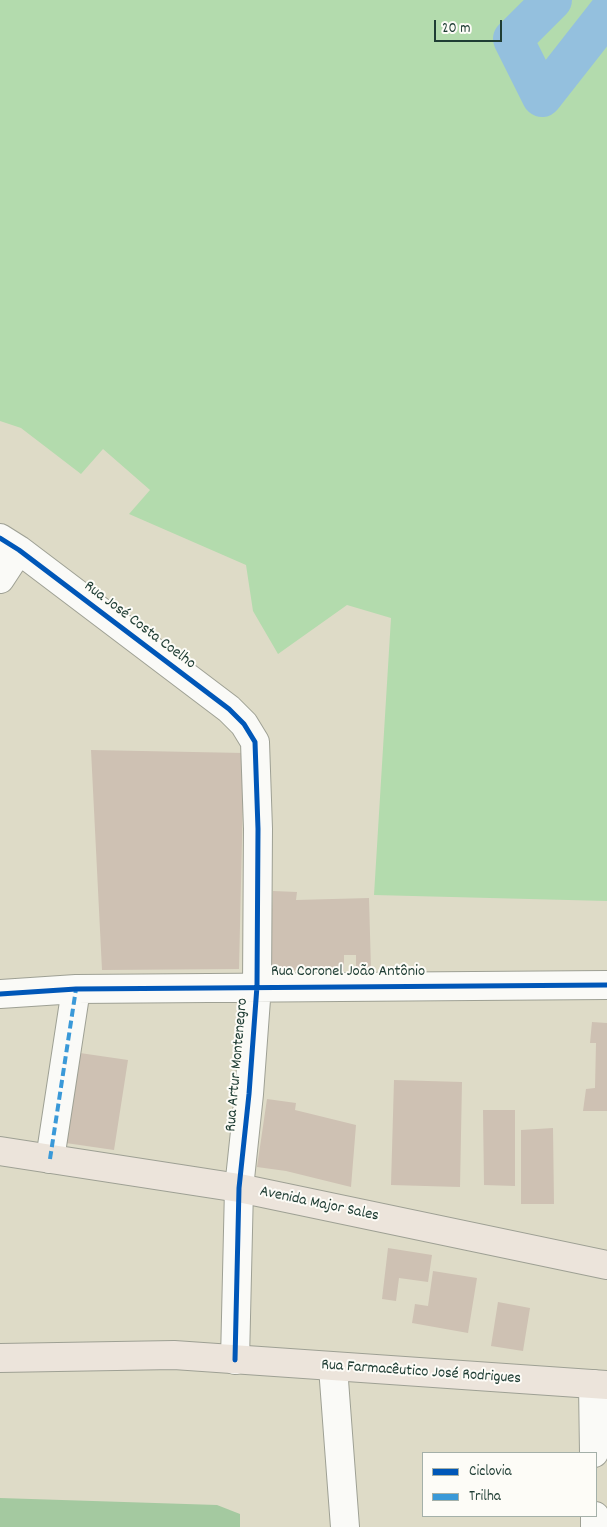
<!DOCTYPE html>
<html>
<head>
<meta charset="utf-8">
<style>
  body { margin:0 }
  #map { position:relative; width:607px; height:1527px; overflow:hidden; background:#dedbc7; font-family:Dekko,sans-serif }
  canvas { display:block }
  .legend { position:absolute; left:422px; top:1452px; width:175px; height:65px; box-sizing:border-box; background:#fdfcf7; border:1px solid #a4b0a9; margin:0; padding:6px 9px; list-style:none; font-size:15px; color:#1f3d34 }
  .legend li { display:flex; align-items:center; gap:10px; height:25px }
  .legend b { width:25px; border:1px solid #a4b0a9 }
  .scale { position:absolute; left:434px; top:20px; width:68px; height:22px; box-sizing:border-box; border:2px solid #1f3d34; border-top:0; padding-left:6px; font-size:15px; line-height:18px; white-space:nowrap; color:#1f3d34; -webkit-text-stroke:4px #fdfcf7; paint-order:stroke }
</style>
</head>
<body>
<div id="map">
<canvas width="607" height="1527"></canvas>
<ul class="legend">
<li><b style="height:6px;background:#0057b8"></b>Ciclovia</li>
<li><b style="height:6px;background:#3a99d8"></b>Trilha</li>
</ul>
<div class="scale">20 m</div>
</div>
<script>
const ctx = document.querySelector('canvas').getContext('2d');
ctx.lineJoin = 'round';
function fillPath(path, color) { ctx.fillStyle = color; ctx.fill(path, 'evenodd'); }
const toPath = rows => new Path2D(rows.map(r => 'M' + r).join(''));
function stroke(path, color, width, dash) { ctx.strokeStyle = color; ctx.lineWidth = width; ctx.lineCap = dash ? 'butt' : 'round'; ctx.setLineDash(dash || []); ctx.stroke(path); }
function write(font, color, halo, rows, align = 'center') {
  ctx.font = font + ' Dekko,sans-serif'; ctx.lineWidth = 4; ctx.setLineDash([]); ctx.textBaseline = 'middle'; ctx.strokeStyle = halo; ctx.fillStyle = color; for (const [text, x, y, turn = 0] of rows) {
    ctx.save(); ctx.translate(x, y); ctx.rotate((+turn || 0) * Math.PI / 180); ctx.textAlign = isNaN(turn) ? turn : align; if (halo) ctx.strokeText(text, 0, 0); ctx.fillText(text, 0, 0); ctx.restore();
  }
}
fillPath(toPath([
  [0,0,607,0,607,901,374,895,391,618,347,605,278,654,253,611,246,565,129,514,150,490,103,449,81,474,21,428,0,421]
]), '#b3dbad');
fillPath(toPath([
  [0,1498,217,1505,240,1514,240,1527,0,1527]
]), '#a4c9a0');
stroke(toPath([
  [552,0,513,39,542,97,607,14]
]), '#94c0de', 40);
fillPath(toPath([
  [91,750,244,753,239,969,102,970],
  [273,891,297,892,296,900,369,898,371,970,356,970,356,955,344,955,344,971,269,970],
  [592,1022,607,1023,607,1111,583,1111,586,1089,595,1088,596,1043,590,1043],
  [73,1052,128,1060,114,1150,59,1142],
  [394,1080,462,1082,460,1187,391,1185],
  [267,1099,296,1103,295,1110,356,1125,351,1187,286,1171,257,1167],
  [483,1110,515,1110,515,1186,484,1185],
  [553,1128,554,1204,521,1204,521,1130],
  [388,1248,432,1255,428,1282,399,1278,396,1301,382,1299],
  [433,1271,477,1278,468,1333,412,1323,415,1304,428,1306],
  [498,1302,530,1308,523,1351,491,1346]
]), '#cec1b3');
const minor = toPath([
  [0,538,19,550,229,709,244,724,255,742,258,829,257,986,249,1094,239,1188,235,1360],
  [0,579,19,550],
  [0,994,76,989,607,985],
  [50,1159,76,989],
  [333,1367,345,1527],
  [593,1384,594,1453],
  [595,1516,595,1527]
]);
const major = toPath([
  [0,1151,239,1188,607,1265],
  [0,1358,174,1355,607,1385]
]);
stroke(minor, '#9ea094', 30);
stroke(major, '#9ea094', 30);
stroke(minor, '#fafaf7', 28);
stroke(major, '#ece4db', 28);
stroke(toPath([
  [50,1159,76,989]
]), '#3a99d8', 4, [8, 4]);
stroke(toPath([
  [0,538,19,550,229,709,244,724,255,742,258,829,257,986,249,1094,239,1188,235,1360],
  [0,994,76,989,607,985]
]), '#0057b8', 5);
write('16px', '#1f3d34', '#fdfcf7', [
  ["Rua José Costa Coelho",139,626,37],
  ["Rua Coronel João Antônio",348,973],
  ["Rua Artur Montenegro",238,1065,-85],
  ["Avenida Major Sales",319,1205,12],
  ["Rua Farmacêutico José Rodrigues",421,1373,4]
]);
</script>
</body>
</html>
